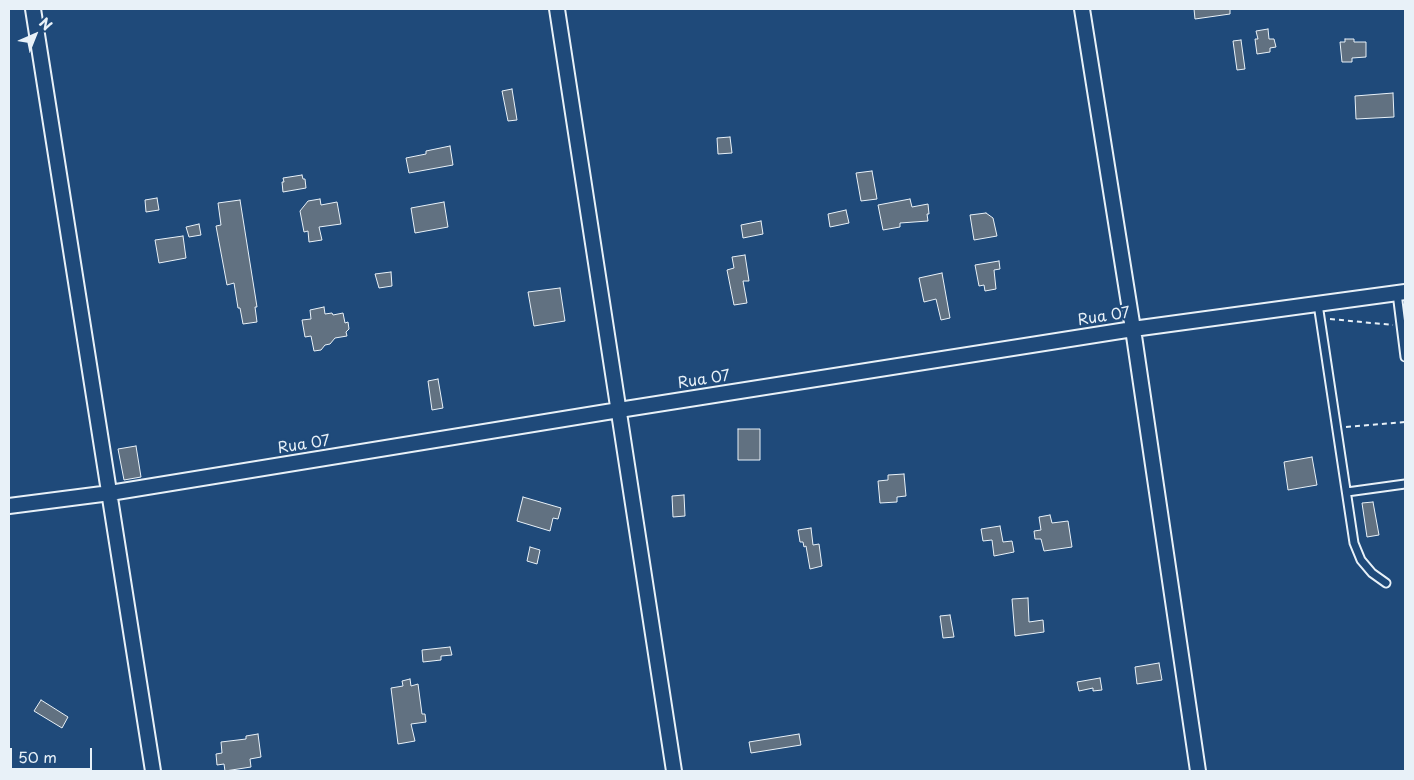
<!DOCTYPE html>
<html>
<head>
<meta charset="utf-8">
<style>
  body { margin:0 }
  #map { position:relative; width:1414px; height:780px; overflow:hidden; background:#1f4a7a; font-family:"Playpen Sans",sans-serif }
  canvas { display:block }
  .frame { position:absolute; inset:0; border:10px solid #e8f1f8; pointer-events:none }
  .north { position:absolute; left:10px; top:10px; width:50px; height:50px; -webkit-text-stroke:4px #1f4a7a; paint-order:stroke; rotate:44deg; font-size:14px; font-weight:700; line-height:20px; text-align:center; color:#e8f1f8 }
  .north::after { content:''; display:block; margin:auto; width:18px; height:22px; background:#e8f1f8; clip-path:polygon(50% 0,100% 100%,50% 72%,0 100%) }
  .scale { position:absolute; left:10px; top:748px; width:82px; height:22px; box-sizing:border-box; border:2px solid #e8f1f8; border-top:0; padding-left:6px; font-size:15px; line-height:18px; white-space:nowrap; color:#e8f1f8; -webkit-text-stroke:4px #1f4a7a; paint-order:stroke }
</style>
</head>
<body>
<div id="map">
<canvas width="1414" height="780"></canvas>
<div class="frame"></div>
<div class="north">N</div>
<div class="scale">50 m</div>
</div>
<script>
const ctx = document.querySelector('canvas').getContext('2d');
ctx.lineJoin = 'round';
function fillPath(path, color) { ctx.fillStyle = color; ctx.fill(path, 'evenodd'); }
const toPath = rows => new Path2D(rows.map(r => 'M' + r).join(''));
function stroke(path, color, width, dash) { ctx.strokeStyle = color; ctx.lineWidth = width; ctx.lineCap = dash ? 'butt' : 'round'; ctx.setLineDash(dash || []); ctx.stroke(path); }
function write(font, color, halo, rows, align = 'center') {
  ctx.font = font + ' "Playpen Sans",sans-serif'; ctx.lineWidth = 4.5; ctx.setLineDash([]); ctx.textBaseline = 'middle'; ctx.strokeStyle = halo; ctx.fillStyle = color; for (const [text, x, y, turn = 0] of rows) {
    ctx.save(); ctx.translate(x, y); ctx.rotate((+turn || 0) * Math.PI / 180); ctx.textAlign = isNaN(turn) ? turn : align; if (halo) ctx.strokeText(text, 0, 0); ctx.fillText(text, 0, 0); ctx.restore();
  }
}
const building = toPath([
  [1194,9,1230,9,1230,14,1195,19,1194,9],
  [1268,29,1269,39,1274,39,1276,47,1270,48,1270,52,1257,54,1255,39,1258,39,1256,31,1268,29],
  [1345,39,1354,39,1354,42,1366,42,1366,57,1352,58,1352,62,1342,62,1340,42,1345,42,1345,39],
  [1241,40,1245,69,1237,70,1233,41,1241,40],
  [512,89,517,120,508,121,502,91,512,89],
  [1393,93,1394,117,1356,119,1355,96,1393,93],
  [730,137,732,153,718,154,717,138,730,137],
  [450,146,453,165,409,173,406,158,426,154,426,151,450,146],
  [872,171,877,199,861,201,856,173,872,171],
  [302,175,303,179,305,179,306,188,283,192,282,182,284,182,283,178,302,175],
  [157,198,159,210,146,212,145,200,157,198],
  [320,199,321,205,337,202,341,224,319,227,322,240,309,242,308,231,304,232,300,211,308,201,320,199],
  [910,199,912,207,928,204,929,214,927,214,928,221,900,223,900,227,883,230,878,205,910,199],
  [240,200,257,307,255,307,257,322,243,324,240,308,238,308,234,283,227,285,216,226,221,225,218,203,240,200],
  [444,202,448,227,415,233,411,208,444,202],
  [846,210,849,223,830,227,828,214,846,210],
  [986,213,993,218,997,236,974,240,970,215,986,213],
  [761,221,763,234,743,238,741,225,761,221],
  [199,224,201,235,189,237,186,227,199,224],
  [183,236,186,258,159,263,155,240,183,236],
  [745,255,749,281,743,281,747,303,734,305,727,270,734,268,732,257,745,255],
  [999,261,1000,269,994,270,996,289,985,291,984,285,979,286,975,265,999,261],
  [391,272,392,286,379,288,375,274,391,272],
  [942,273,950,318,941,320,936,299,924,302,919,278,942,273],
  [560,288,565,321,534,326,528,292,560,288],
  [324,307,325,314,332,313,333,315,343,313,345,323,348,322,349,329,346,332,347,336,335,338,330,344,325,345,321,350,314,351,311,336,305,337,302,320,311,319,310,310,324,307],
  [438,379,443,408,432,410,428,381,438,379],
  [738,429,760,429,760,460,738,460,738,429],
  [136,446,141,477,124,480,118,449,136,446],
  [1312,457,1317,485,1288,490,1284,462,1312,457],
  [904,474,906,496,897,497,897,502,880,503,878,481,888,480,888,475,904,474],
  [684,495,685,516,673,517,672,496,684,495],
  [523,497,561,508,558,519,553,518,550,531,517,521,523,497],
  [1373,502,1379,535,1367,537,1362,503,1373,502],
  [1050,515,1052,523,1068,521,1072,547,1044,551,1041,539,1035,539,1034,531,1041,530,1039,517,1050,515],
  [1000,526,1003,542,1012,541,1014,552,994,556,992,540,983,541,981,529,1000,526],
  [811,528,813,545,819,544,822,566,810,569,806,546,804,547,803,542,800,542,798,530,811,528],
  [530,547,540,550,537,564,527,561,530,547],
  [1028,598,1029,622,1043,620,1044,632,1015,636,1012,599,1028,598],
  [950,615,954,637,943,638,940,616,950,615],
  [450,647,452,655,441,656,441,660,423,662,422,650,450,647],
  [1159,663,1162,680,1137,684,1135,667,1159,663],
  [1100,678,1102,690,1093,691,1093,688,1079,691,1077,682,1100,678],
  [410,679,411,686,418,684,422,714,425,714,426,722,411,724,415,741,398,744,391,688,403,686,402,681,410,679],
  [41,700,68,717,62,728,34,711,41,700],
  [258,734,261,757,250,759,251,767,225,771,224,764,217,765,216,754,222,753,221,742,246,739,246,736,258,734],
  [799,734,801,745,751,753,749,742,799,734]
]);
fillPath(building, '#617181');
stroke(building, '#e8f1f8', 1);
const lane = toPath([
  [1397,293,1405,357],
  [1318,304,1354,543,1361,560,1372,573,1386,583],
  [1347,492,1405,484]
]);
const street = toPath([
  [33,9,153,771],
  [557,9,674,771],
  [1082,9,1133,329,1198,771],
  [9,506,110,493,619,410,1133,329,1405,292]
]);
stroke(lane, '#e8f1f8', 11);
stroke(street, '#e8f1f8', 18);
stroke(toPath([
  [1330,319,1393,325],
  [1346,427,1405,422]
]), '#e8f1f8', 2, [5, 4]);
stroke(lane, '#1f4a7a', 7);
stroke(street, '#1f4a7a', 14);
write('15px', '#e8f1f8', '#1f4a7a', [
  ["Rua 07",1104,317,-9],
  ["Rua 07",704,380,-9],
  ["Rua 07",304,445,-9]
]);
</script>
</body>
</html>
